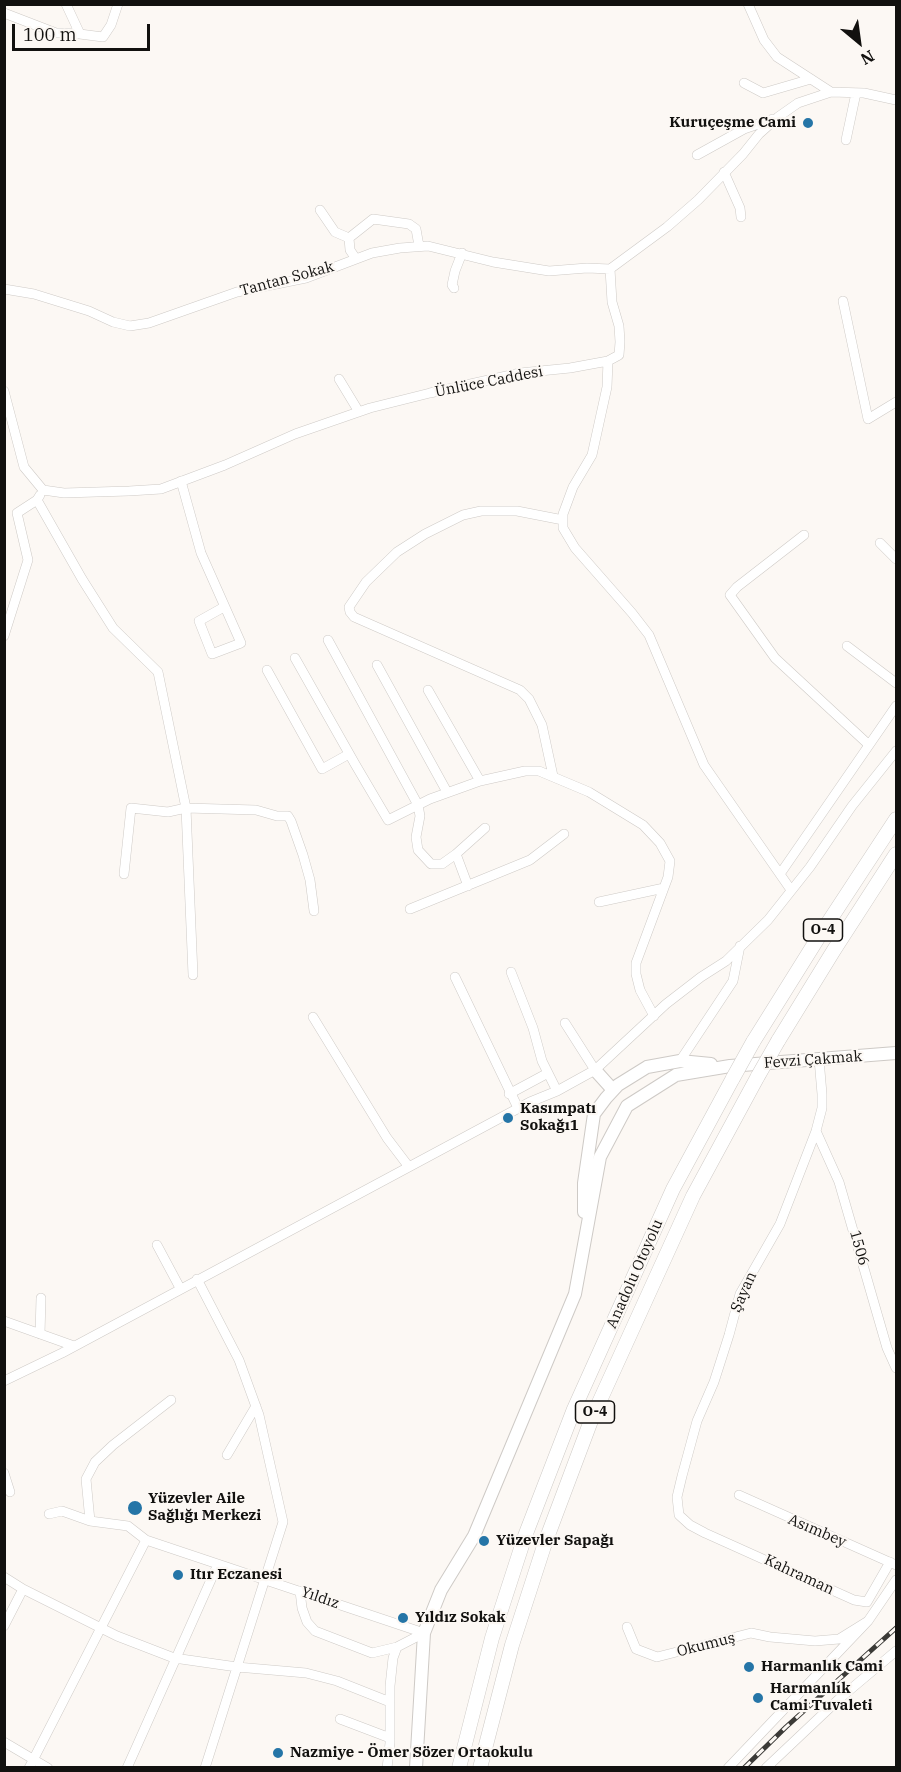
<!DOCTYPE html>
<html>
<head>
<meta charset="utf-8">
<style>
  body { margin:0 }
  #map { position:relative; width:901px; height:1772px; overflow:hidden; background:#fcf8f4; font-family:"IBM Plex Serif",serif }
  canvas { display:block }
  .frame { position:absolute; inset:0; border:6px solid #12110f; pointer-events:none }
  .north { position:absolute; left:829px; top:12px; width:60px; height:60px; -webkit-text-stroke:4px #fcf8f4; paint-order:stroke; rotate:151deg; font-size:16px; font-weight:700; line-height:24px; text-align:center; color:#12110f }
  .north::after { content:''; display:block; margin:auto; width:21px; height:27px; background:#12110f; clip-path:polygon(50% 0,100% 100%,50% 72%,0 100%) }
  .scale { position:absolute; left:12px; top:24px; width:138px; height:27px; box-sizing:border-box; border:3px solid #12110f; border-top:0; padding-left:8px; font-size:18px; line-height:21px; white-space:nowrap; color:#12110f; -webkit-text-stroke:4px #fcf8f4; paint-order:stroke }
</style>
</head>
<body>
<div id="map">
<canvas width="901" height="1772"></canvas>
<div class="frame"></div>
<div class="north">N</div>
<div class="scale">100 m</div>
</div>
<script>
const ctx = document.querySelector('canvas').getContext('2d');
ctx.lineJoin = 'round';
const toPath = rows => new Path2D(rows.map(r => 'M' + r).join(''));
function stroke(path, color, width, dash) { ctx.strokeStyle = color; ctx.lineWidth = width; ctx.lineCap = dash ? 'butt' : 'round'; ctx.setLineDash(dash || []); ctx.stroke(path); }
function write(font, color, halo, rows, align = 'center') {
  ctx.font = font + ' "IBM Plex Serif",serif'; ctx.lineWidth = 4.5; ctx.setLineDash([]); ctx.textBaseline = 'middle'; ctx.strokeStyle = halo; ctx.fillStyle = color; for (const [text, x, y, turn = 0] of rows) {
    ctx.save(); ctx.translate(x, y); ctx.rotate((+turn || 0) * Math.PI / 180); ctx.textAlign = isNaN(turn) ? turn : align; if (halo) ctx.strokeText(text, 0, 0); ctx.fillText(text, 0, 0); ctx.restore();
  }
}
const minor = toPath([
  [66,4,80,34],
  [748,4,764,40,777,57,831,92],
  [4,13,56,33,72,33,103,37,111,25,118,4],
  [744,83,763,93,811,79],
  [846,140,856,93],
  [697,155,744,129,773,119],
  [724,172,740,208,741,217],
  [320,210,335,232,349,238,373,219,409,224,416,229,419,246],
  [349,238,350,250,356,259],
  [454,288,452,285,455,271,462,253],
  [4,289,34,294,89,311,113,322,130,326,149,323,237,292,306,278,372,253,400,248,428,246,493,262,549,271,587,268,610,269],
  [843,301,868,419,896,402],
  [608,361,607,387,592,455,573,487,563,514,563,528,575,548,632,613,649,635,704,765,791,890],
  [339,379,359,412],
  [4,391,24,467,43,490,64,493,129,491,161,489,225,465,295,434,370,408,430,393,520,373,570,368,608,361,619,355,620,342,619,326,612,302,610,269,667,227,698,200,743,154,759,134,778,117,798,103,831,92,864,93,896,100],
  [181,481,201,553,241,643,212,654,199,621,224,607],
  [37,500,82,579,113,628,158,672,186,808,193,975],
  [804,535,737,587,730,595,775,658,869,745],
  [880,543,896,559],
  [4,636,28,560,17,513,37,500,40,495],
  [328,640,418,805,420,816,416,837,418,850,431,864,442,864,456,854,485,828],
  [847,646,896,683],
  [295,658,355,764,388,820,430,799,480,781,525,771,539,771,589,792,643,825,660,843,670,861,668,877,636,963,636,974,640,990,654,1016],
  [377,665,447,792],
  [267,670,322,769,349,754],
  [428,690,480,781],
  [553,776,542,725,529,699,520,690,354,617,350,612,349,607,366,582,397,552,425,534,463,515,481,511,517,511,563,520],
  [456,854,468,886],
  [124,874,131,808,168,812,186,808,256,810,277,816,288,816,291,821,303,855,310,880,314,911],
  [780,874,896,706],
  [599,902,664,888],
  [410,909,530,860,564,834],
  [511,972,533,1028,542,1061,557,1091],
  [455,977,518,1108],
  [313,1017,387,1138,409,1167],
  [565,1023,595,1070],
  [819,1059,822,1094,822,1108,816,1131,780,1224,740,1294,729,1335,714,1382,697,1421,682,1476,677,1497,679,1515,690,1525,705,1533,854,1600,867,1602,890,1562],
  [680,1061,733,981,740,946],
  [509,1094,548,1073],
  [816,1131,839,1182,887,1348,896,1368],
  [157,1245,180,1288],
  [197,1279,239,1360,259,1415,283,1522,205,1768],
  [4,1321,74,1346],
  [40,1334,41,1298],
  [4,1381,62,1353,530,1102,557,1091,595,1070,666,1004,701,977,726,961,768,920,810,867,852,806,896,751],
  [227,1455,256,1406],
  [4,1473,10,1492],
  [739,1495,896,1565],
  [49,1514,62,1511,90,1521,128,1526,146,1540,424,1633],
  [90,1521,86,1479,95,1462,113,1445,171,1400],
  [4,1577,23,1589,117,1636,174,1658,237,1667,306,1673,337,1681,390,1702],
  [300,1591,302,1608,307,1622,315,1631,372,1653,397,1647],
  [4,1626,23,1589],
  [627,1627,636,1649,657,1657,751,1633,770,1637,815,1641,839,1639,868,1621],
  [340,1719,390,1738],
  [4,1742,48,1768],
  [29,1768,146,1540],
  [127,1768,218,1564],
  [387,1768,390,1743,390,1686,393,1658,397,1647,424,1633],
  [728,1768,868,1621,896,1580],
  [766,1768,839,1699,896,1651]
]);
const major = toPath([
  [595,1070,613,1090],
  [584,1212,584,1183,594,1114,606,1098,618,1085,647,1067,680,1061,711,1064],
  [416,1768,424,1633,441,1590,474,1536,575,1294,600,1157,627,1106,676,1075,730,1066,896,1053]
]);
const highway = toPath([
  [778,1041,834,950,896,854],
  [753,1042,818,938,896,819],
  [459,1768,492,1638,525,1536,574,1409,673,1189,733,1078],
  [480,1768,512,1645,545,1543,592,1418,693,1196,758,1076]
]);
stroke(minor, '#cecac6', 10);
stroke(major, '#cecac6', 14);
stroke(highway, '#cecac6', 15);
stroke(minor, '#fff', 9);
stroke(major, '#fff', 12);
stroke(highway, '#fff', 14);
const rail = toPath([
  [744,1768,786,1727,896,1628]
]);
stroke(rail, '#3b3a37', 5);
stroke(rail, '#fcf8f4', 3, [9]);
const highwayBridge = toPath([
  [758,1076,778,1041],
  [733,1078,753,1042]
]);
stroke(highwayBridge, '#cecac6', 15, []);
stroke(highwayBridge, '#fff', 14);
for (const [x, y, r, color] of [
  [808,123,6,"#2575a7"],
  [508,1118,6,"#2575a7"],
  [135,1508,8,"#2575a7"],
  [484,1541,6,"#2575a7"],
  [178,1575,6,"#2575a7"],
  [403,1618,6,"#2575a7"],
  [749,1667,6,"#2575a7"],
  [758,1698,6,"#2575a7"],
  [278,1753,6,"#2575a7"]
]) { const dot = new Path2D(); dot.arc(x, y, r, 0, 2 * Math.PI); ctx.fillStyle = color; ctx.fill(dot); stroke(dot, '#fcf8f4', 2); }
for (const [x, y, w] of [
  [823,930,39],
  [595,1412,39]
]) { const box = new Path2D(); box.roundRect(x - w / 2, y - 11, w, 22, 4.5); ctx.fillStyle = '#fcf8f4'; ctx.fill(box); stroke(box, '#12110f', 1.5); }
write('bold 14px', '#12110f', null, [
  ["O-4",823,930],
  ["O-4",595,1412]
]);
write('bold 15px', '#12110f', '#fcf8f4', [
  ["Kuruçeşme Cami",796,123,"right"],
  ["Kasımpatı",520,1109],
  ["Sokağı1",520,1126],
  ["Yüzevler Aile",148,1499],
  ["Sağlığı Merkezi",148,1516],
  ["Yüzevler Sapağı",496,1541],
  ["Itır Eczanesi",190,1575],
  ["Yıldız Sokak",415,1618],
  ["Harmanlık Cami",761,1667],
  ["Harmanlık",770,1689],
  ["Cami Tuvaleti",770,1706],
  ["Nazmiye - Ömer Sözer Ortaokulu",290,1753]
], 'left');
write('15px', '#12110f', '#fcf8f4', [
  ["Tantan Sokak",287,279,-15],
  ["Ünlüce Caddesi",489,382,-11],
  ["Fevzi Çakmak",813,1060,-4],
  ["1506",859,1248,74],
  ["Anadolu Otoyolu",635,1274,-66],
  ["Şayan",744,1292,-66],
  ["Asımbey",817,1531,23],
  ["Kahraman",799,1575,25],
  ["Yıldız",320,1598,19],
  ["Okumuş",706,1645,-14]
]);
</script>
</body>
</html>
